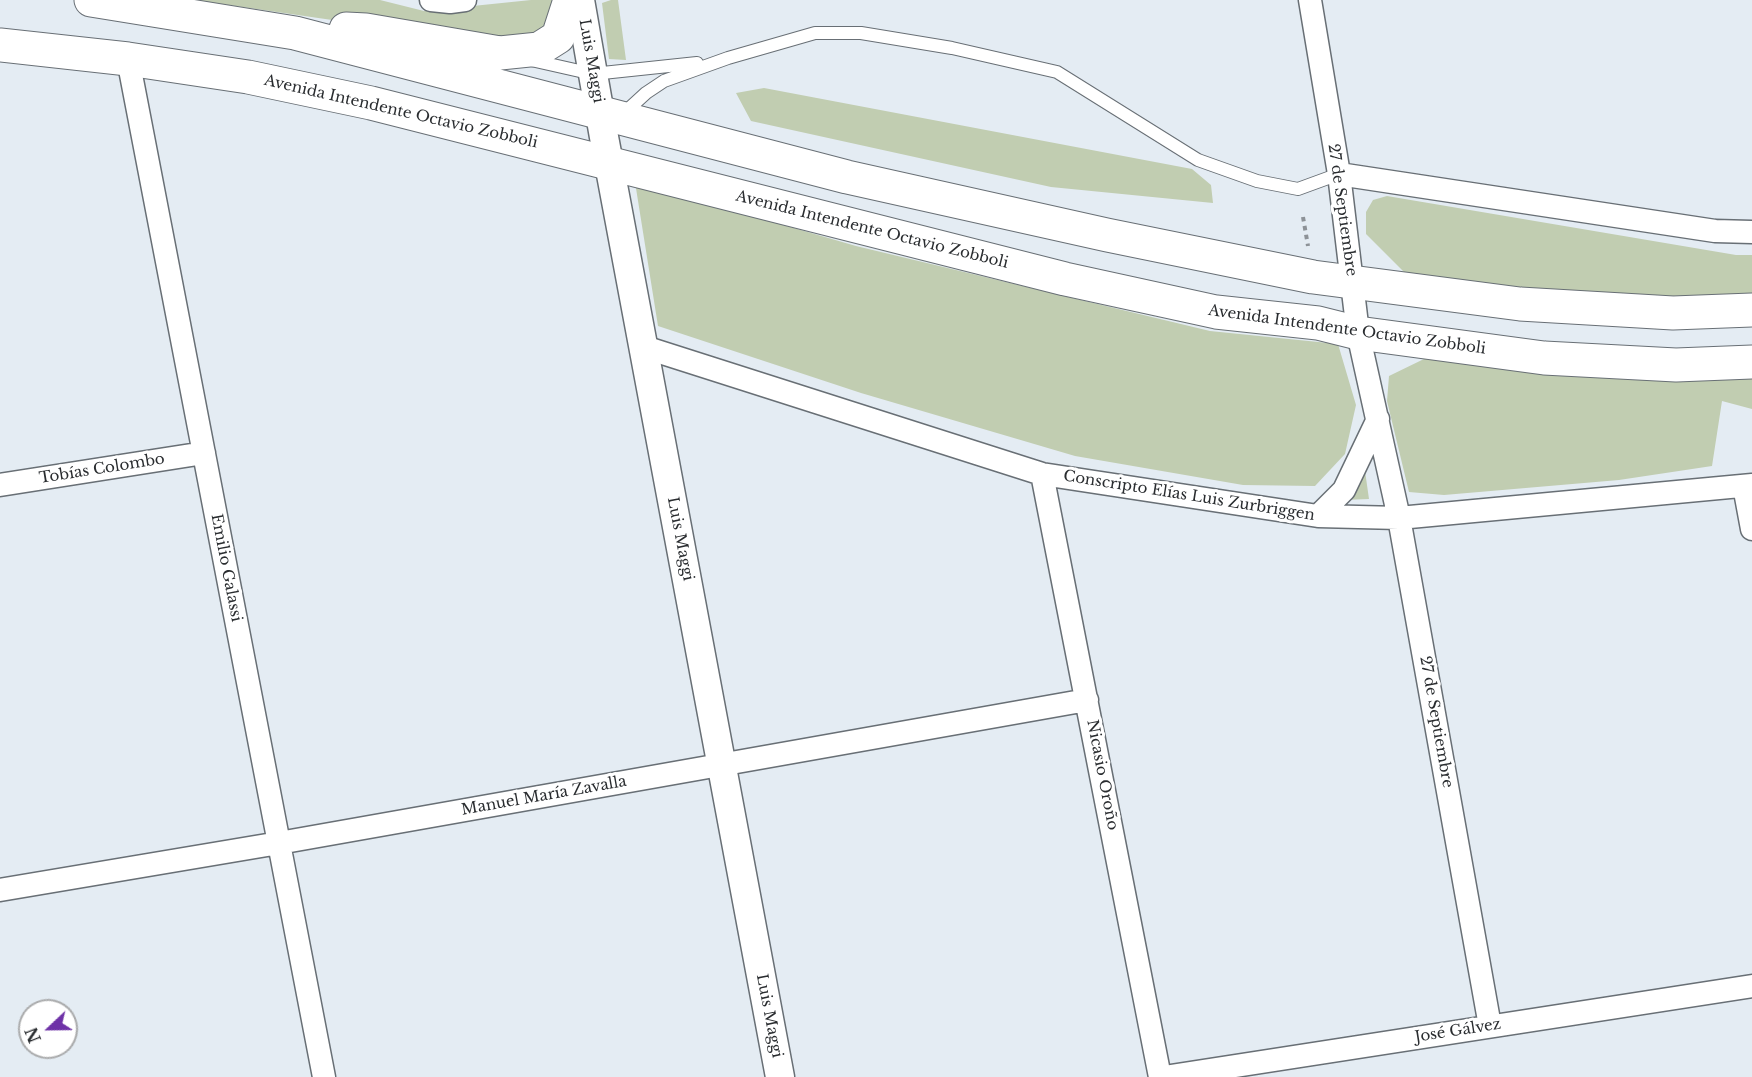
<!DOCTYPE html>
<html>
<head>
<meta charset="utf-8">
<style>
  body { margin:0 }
  #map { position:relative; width:1752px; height:1077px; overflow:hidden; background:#e4ecf3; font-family:"Libre Baskerville",serif }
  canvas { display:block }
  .north { position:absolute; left:18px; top:999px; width:60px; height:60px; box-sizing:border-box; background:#fff; border:2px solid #aaabac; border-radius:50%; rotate:248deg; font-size:16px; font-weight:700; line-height:24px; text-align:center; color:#2a2d30 }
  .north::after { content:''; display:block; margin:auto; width:21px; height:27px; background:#6e32a7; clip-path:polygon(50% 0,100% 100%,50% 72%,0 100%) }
</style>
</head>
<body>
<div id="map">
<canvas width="1752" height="1077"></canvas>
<div class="north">N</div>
</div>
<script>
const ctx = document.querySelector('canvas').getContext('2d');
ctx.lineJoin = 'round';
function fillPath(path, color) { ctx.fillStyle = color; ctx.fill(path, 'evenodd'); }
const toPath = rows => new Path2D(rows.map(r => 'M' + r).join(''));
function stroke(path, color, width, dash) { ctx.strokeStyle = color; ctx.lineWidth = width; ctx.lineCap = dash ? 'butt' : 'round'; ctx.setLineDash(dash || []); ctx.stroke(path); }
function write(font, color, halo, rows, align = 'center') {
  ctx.font = font + ' "Libre Baskerville",serif'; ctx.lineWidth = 6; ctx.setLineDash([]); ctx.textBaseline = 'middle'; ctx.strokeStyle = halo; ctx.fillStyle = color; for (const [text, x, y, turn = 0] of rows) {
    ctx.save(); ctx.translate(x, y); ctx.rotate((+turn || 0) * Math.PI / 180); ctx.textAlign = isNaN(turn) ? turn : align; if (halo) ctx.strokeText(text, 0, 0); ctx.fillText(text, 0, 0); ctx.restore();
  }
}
fillPath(toPath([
  [194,0,380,0,424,11,531,0,562,0,555,28,516,43,339,21],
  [611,0,618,0,626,60,609,59,602,3],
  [764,88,1192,169,1211,185,1213,203,1051,187,751,121,736,93],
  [635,182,856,246,1210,331,1338,344,1356,405,1345,454,1315,486,1243,485,1075,456,861,393,658,326],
  [1387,196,1736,255,1752,255,1752,310,1716,311,1405,273,1366,234,1366,212,1373,200],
  [1426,358,1557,374,1704,381,1752,377,1752,409,1722,401,1712,466,1619,480,1444,495,1409,492,1387,401,1389,376],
  [1364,464,1369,499,1343,500]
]), '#c1cdb1');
const service = toPath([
  [531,60,593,74,697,63],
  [622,115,646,93,664,81,728,58,815,33,861,33,952,48,1057,72,1198,160,1257,181,1298,189,1339,174]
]);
const minor = toPath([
  [431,0,450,2,465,0],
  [1310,0,1339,174,1358,333,1399,518,1490,1026],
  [128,59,324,1077],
  [1339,174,1715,231,1752,232],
  [644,347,1042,474,1318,516,1399,518,1752,485],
  [1042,474,1160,1077],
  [0,485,204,453],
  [1744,486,1752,529],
  [1318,516,1344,490,1378,419],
  [0,890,279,843,1087,700],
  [1164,1077,1752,986]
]);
const tertiary = toPath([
  [580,0,604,137,780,1077]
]);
const primary = toPath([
  [91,0,295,33,847,177,1107,235,1313,277,1520,304,1673,313,1752,310],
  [346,29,366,30,500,53,539,49,558,37,570,0],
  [0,45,128,59,248,77,371,103,1065,279,1216,312,1318,323,1358,333,1544,358,1676,365,1752,362]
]);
stroke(service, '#686f75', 14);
stroke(minor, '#686f75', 25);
stroke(tertiary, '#686f75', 31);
stroke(primary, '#686f75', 35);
stroke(toPath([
  [1303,217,1308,246]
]), '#8d9297', 4, [4.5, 4.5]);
stroke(service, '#fff', 12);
stroke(minor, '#fff', 22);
stroke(tertiary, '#fff', 28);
stroke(primary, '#fff', 33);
write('15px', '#2a2d30', '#fff', [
  ["Luis Maggi",591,61,80],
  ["Avenida Intendente Octavio Zobboli",401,112,13],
  ["27 de Septiembre",1342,210,82],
  ["Avenida Intendente Octavio Zobboli",872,230,14],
  ["Avenida Intendente Octavio Zobboli",1347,330,8],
  ["Tobías Colombo",102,469,-9],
  ["Conscripto Elías Luis Zurbriggen",1189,496,9],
  ["Luis Maggi",680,539,79],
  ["Emilio Galassi",226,568,79],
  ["27 de Septiembre",1436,722,80],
  ["Nicasio Oroño",1102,775,79],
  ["Manuel María Zavalla",544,796,-10],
  ["Luis Maggi",769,1016,79],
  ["José Gálvez",1458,1031,-9]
]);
</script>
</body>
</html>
